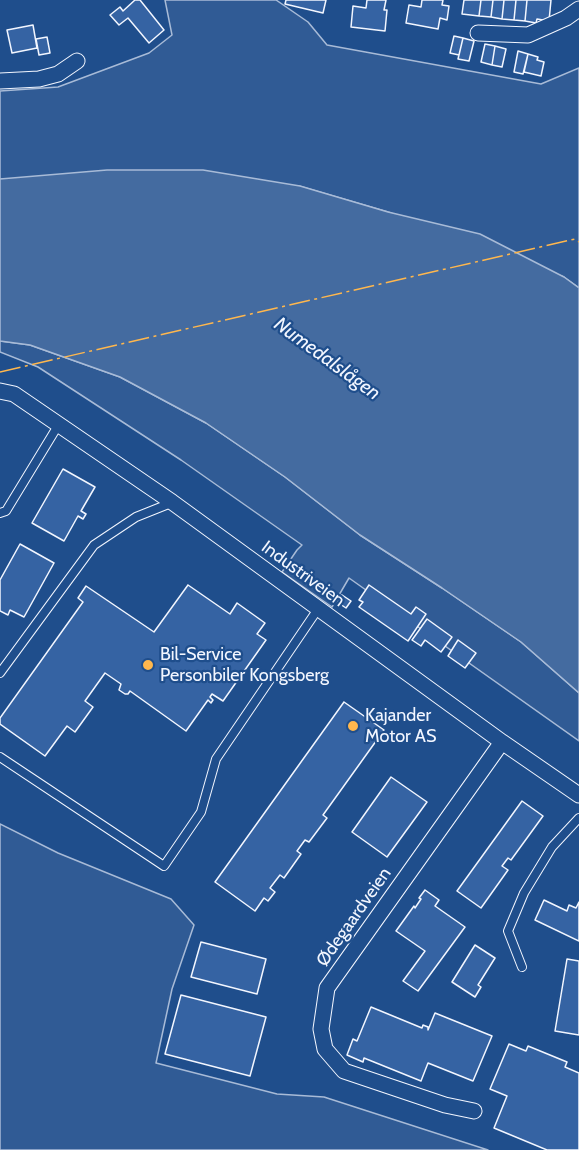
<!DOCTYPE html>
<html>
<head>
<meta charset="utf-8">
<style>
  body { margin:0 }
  canvas { display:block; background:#1f4e8c }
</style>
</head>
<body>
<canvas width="579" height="1150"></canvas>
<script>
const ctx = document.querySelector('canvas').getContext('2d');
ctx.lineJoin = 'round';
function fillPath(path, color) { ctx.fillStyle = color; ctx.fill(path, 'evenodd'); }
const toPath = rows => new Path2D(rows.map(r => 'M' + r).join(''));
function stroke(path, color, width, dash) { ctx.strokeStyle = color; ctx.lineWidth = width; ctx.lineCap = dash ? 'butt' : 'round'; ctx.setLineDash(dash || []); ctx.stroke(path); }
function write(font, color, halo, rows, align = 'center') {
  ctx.font = font + ' Cabin,sans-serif'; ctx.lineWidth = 4.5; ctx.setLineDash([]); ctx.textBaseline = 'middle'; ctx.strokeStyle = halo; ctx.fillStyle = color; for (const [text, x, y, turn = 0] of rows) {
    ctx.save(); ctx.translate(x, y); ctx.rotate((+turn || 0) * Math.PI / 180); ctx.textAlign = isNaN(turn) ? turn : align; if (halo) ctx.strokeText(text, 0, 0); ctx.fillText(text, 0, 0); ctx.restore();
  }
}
const built = toPath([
  [165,0,276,0,308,22,327,45,541,84,579,68,579,288,564,277,388,212,299,186,0,179,0,91,58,87,149,53,172,35,165,0],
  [0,341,30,345,120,377,206,423,285,477,360,535,442,588,521,642,579,693,579,741,349,578,332,607,282,572,297,550,302,545,181,460,38,367,0,352,0,341],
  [0,824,58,853,171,899,194,925,172,989,156,1063,277,1094,324,1097,488,1150,0,1150,0,824]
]);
fillPath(built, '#305b95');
stroke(built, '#a8bbd7', 1.5);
const water = toPath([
  [107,170,203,170,300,186,388,212,480,234,564,277,579,288,579,693,521,642,442,588,360,535,285,477,206,423,120,377,30,345,0,341,0,179,107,170]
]);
fillPath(water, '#446ba0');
stroke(water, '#a8bbd7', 1.5);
const building = toPath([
  [135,0,140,0,164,30,149,43,128,18,119,25,110,15,120,7,123,11,135,0],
  [286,0,326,0,323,13,285,4,286,0],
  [367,0,386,0,384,10,387,10,385,31,351,27,353,6,366,8,367,0],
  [422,0,443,0,442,5,449,6,447,20,440,18,438,29,406,23,409,5,421,7,422,0],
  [464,0,481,0,479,16,462,14,464,0],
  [481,0,493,0,491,17,479,16,481,0],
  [493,0,504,0,502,19,491,17,493,0],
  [504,0,516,0,514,20,502,19,504,0],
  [516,0,527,0,525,21,514,20,516,0],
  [527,0,551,0,549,21,537,19,536,23,525,21,527,0],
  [33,25,37,48,12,53,7,30,33,25],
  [454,36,463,38,459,55,450,53,454,36],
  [47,37,50,53,39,55,36,39,47,37],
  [463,38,474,41,469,61,458,59,463,38],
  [485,44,495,46,492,65,481,62,485,44],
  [495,46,506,49,502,67,492,65,495,46],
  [518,51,528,54,523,74,514,72,518,51],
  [528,54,538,57,537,60,544,62,541,76,524,72,528,54],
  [63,469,95,487,81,511,86,514,83,519,78,516,64,541,32,523,63,469],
  [20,544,54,563,24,617,10,610,8,615,0,611,0,580,20,544],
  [188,585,230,614,237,603,265,623,257,634,266,640,223,701,212,694,210,697,213,700,211,703,208,700,186,731,130,691,128,694,125,694,119,690,121,684,105,673,85,701,93,707,75,732,67,726,45,756,0,724,0,718,83,602,78,598,86,586,154,632,188,585],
  [369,585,411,614,416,607,426,614,408,641,359,607,363,602,359,600,369,585],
  [342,595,351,601,346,608,337,602,342,595],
  [427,619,452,637,441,652,425,640,421,646,412,640,427,619],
  [458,640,476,653,465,668,448,656,458,640],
  [344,702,384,730,323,815,327,818,309,842,305,840,297,851,301,854,284,878,280,875,270,888,275,892,268,901,264,898,255,911,215,882,344,702],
  [391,777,427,802,387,857,352,832,391,777],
  [522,801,543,816,511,860,508,858,502,866,508,870,481,908,457,891,522,801],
  [425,890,439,900,435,906,465,927,418,991,403,981,425,951,396,931,414,906,415,908,421,899,419,898,425,890],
  [544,900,567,911,569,905,576,908,579,902,579,941,535,920,544,900],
  [201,942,266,959,257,994,191,977,201,942],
  [475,945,495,958,478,985,481,987,475,997,452,982,475,945],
  [567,959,579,961,579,1035,555,1031,567,959],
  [181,995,266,1017,250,1076,165,1054,181,995],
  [371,1007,422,1028,423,1025,428,1027,428,1030,435,1013,492,1036,473,1081,428,1063,421,1081,364,1058,363,1062,347,1055,353,1039,357,1041,371,1007],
  [509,1044,526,1051,528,1046,567,1062,565,1067,579,1073,579,1150,547,1150,494,1128,507,1096,490,1089,509,1044]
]);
fillPath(building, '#3563a3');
stroke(building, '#f2f6ff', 1.5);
const lane = toPath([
  [0,513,6,511,59,424],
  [0,673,94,545,136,517,171,503],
  [0,757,164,866,201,812,216,759,318,609],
  [522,967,508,931,524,893,552,847,579,818]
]);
const street = toPath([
  [478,33,528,35,566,18,579,9],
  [0,81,39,79,58,74,77,61],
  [0,391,14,394,172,502,502,742,579,795],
  [474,1111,445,1105,344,1071,325,1049,321,1029,327,988,502,742]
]);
stroke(lane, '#f2f6ff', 10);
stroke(street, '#f2f6ff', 17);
stroke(lane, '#1f4e8c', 8);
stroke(street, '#1f4e8c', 15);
stroke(toPath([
  [0,372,575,239,579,242]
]), '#ffb74d', 1.5, [21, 4.5, 3, 4.5]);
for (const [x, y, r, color] of [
  [148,665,6,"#ffb74d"],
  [353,726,6,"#ffb74d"]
]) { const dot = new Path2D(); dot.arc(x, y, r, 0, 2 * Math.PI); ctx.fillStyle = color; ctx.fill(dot); stroke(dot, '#1f4e8c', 2); }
write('18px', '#f2f6ff', '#1f4e8c', [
  ["Industriveien",303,574,36],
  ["Ødegaardveien",354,917,-55]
]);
write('18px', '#f2f6ff', '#1f4e8c', [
  ["Bil-Service",160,655],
  ["Personbiler Kongsberg",160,676],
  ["Kajander",365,716],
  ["Motor AS",365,737]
], 'left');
write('italic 20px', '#f2f6ff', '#1f4e8c', [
  ["Numedalslågen",327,359,36]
]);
</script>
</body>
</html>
